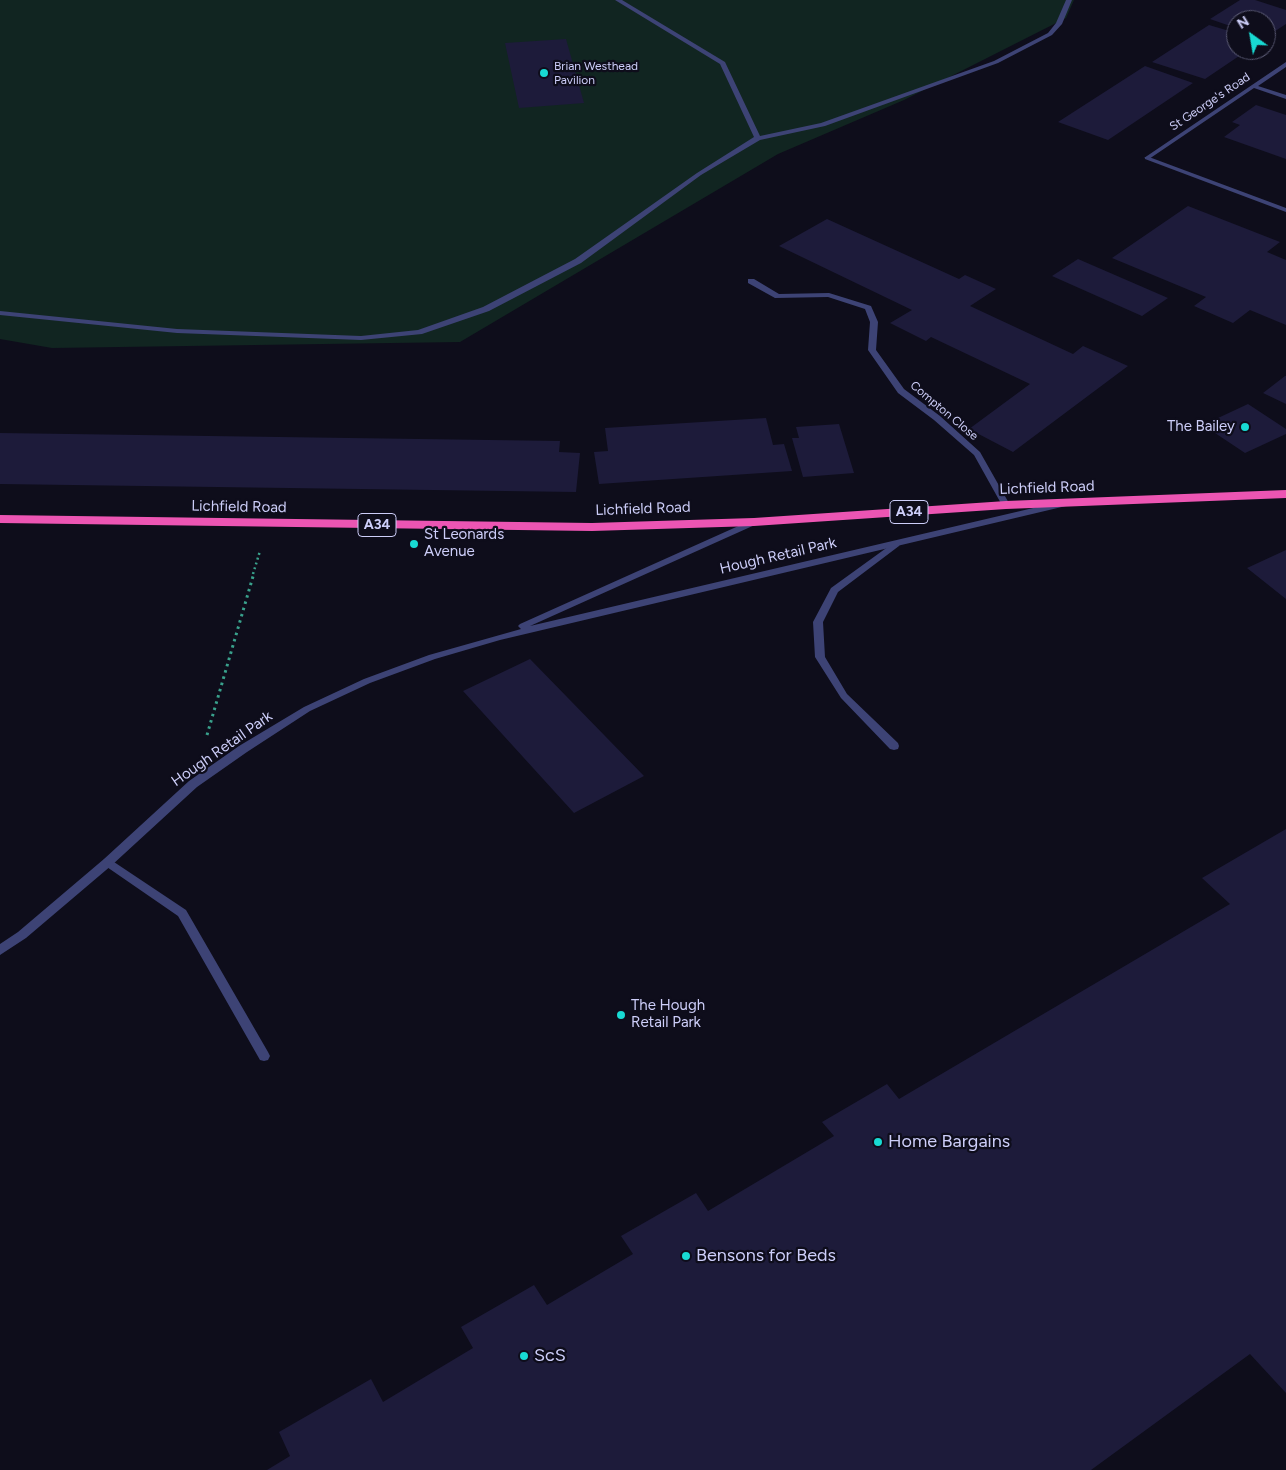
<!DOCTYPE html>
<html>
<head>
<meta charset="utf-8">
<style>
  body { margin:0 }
  #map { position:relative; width:1286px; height:1470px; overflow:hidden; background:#0e0d1b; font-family:Figtree,sans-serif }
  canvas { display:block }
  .north { position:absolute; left:1226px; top:10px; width:50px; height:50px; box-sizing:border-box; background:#0e0d1b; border:1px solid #5a5a74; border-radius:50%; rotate:328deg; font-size:14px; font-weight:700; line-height:20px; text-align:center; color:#cdcef9 }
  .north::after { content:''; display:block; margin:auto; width:18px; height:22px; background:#18dad3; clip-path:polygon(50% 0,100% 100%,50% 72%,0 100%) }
</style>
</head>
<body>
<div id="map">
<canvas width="1286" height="1470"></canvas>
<div class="north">N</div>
</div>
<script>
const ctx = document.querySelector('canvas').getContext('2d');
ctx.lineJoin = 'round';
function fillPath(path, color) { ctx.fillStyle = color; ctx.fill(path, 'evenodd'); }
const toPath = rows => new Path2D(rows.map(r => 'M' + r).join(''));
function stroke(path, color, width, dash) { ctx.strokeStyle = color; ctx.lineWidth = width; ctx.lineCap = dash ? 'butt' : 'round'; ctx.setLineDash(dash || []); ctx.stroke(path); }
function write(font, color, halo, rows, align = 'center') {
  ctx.font = font + ' Figtree,sans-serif'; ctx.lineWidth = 4.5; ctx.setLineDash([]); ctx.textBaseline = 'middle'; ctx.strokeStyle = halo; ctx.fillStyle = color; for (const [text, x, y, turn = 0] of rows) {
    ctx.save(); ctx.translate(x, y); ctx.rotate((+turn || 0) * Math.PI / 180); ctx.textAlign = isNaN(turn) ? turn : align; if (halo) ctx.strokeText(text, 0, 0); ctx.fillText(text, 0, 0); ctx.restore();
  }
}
fillPath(toPath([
  [0,0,1074,0,1066,18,904,100,778,154,460,342,52,348,0,339]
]), '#112521');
fillPath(toPath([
  [1240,0,1255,0,1286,10,1286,24,1266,37,1266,20,1236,20,1236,28,1210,19],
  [1209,25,1236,33,1236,50,1248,50,1205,79,1152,62],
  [566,39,584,103,519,108,505,43],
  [1145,66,1193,83,1108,140,1058,122],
  [1256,105,1286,115,1286,159,1224,137,1240,125,1232,122],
  [1188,206,1280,242,1267,252,1286,260,1286,325,1250,310,1233,323,1194,306,1206,297,1112,258],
  [827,219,959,279,965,275,996,289,970,306,1073,354,1083,346,1128,366,1013,452,969,429,1030,384,931,337,926,341,890,323,912,310,779,246],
  [1078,259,1168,298,1142,316,1052,276],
  [1285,376,1286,376,1286,404,1263,393],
  [1248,404,1286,429,1286,434,1245,453,1203,425],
  [766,418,773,445,784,444,792,471,599,484,594,452,608,451,605,428],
  [839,424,854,473,803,477,792,438,799,438,796,427],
  [0,433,560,441,559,452,580,453,576,492,0,484],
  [1286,550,1286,599,1247,568],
  [530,659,644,776,574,813,463,691],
  [1286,829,1286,1393,1250,1354,1091,1470,267,1470,290,1456,279,1432,371,1379,383,1402,473,1348,461,1327,534,1285,547,1305,633,1254,621,1236,696,1193,708,1211,834,1136,822,1122,887,1084,899,1099,1230,904,1202,878]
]), '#1d1b3a');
stroke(toPath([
  [253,574,260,551]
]), '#39a18c', 2.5, [2, 3]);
stroke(toPath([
  [207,735,254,573]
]), '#39a18c', 3, [2.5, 4]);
fillPath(toPath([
  [615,0,622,0,725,62,760,136,821,123,994,61,1048,33,1056,23,1066,0,1072,0,1062,24,1052,35,998,63,825,126,760,140,701,175,581,263,489,311,422,334,361,340,177,333,0,315,0,311,177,329,361,336,418,330,483,307,575,259,697,173,754,137,720,64,615,0],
  [1145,157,1149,157,1286,208,1286,212,1145,159,1145,157],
  [896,541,899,542,900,544,899,546,838,592,823,622,825,657,847,694,898,743,899,746,898,749,894,750,890,749,841,698,815,657,813,622,831,588,896,541],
  [108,858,186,910,268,1052,270,1056,268,1060,264,1061,260,1060,178,916,104,865,103,862,104,859,108,858]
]), '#3d4375');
fillPath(toPath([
  [1286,62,1286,67,1258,86,1286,95,1286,99,1254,88,1149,159,1144,158,1286,62],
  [748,279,754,279,779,294,829,293,871,306,878,322,876,350,904,389,940,416,980,452,1010,505,1009,507,1003,507,974,455,934,420,898,393,868,350,870,322,865,309,828,297,775,298,748,283,748,279],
  [1063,501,1067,504,1066,506,500,640,435,659,370,683,310,711,247,752,197,787,112,865,26,938,0,955,0,944,18,932,104,859,189,781,239,746,304,707,364,679,429,655,521,629,518,626,520,624,754,519,758,522,757,524,530,626,1063,501]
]), '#3d4375');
fillPath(toPath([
  [1286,490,1286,498,1006,509,754,526,592,531,0,523,0,515,592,523,754,518,1006,501,1286,490]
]), '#ec55b3');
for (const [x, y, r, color] of [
  [544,73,5,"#18dad3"],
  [1245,427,5,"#18dad3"],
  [414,544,5,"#18dad3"],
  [621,1015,5,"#18dad3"],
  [878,1142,5,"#18dad3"],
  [686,1256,5,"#18dad3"],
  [524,1356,5,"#18dad3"]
]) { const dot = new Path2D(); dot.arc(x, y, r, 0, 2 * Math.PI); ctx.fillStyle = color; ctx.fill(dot); stroke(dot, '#0e0d1b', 2); }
write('12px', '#cdcef9', '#0e0d1b', [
  ["Brian Westhead",554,66],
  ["Pavilion",554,80]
], 'left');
write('12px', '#cdcef9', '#0e0d1b', [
  ["St George's Road",1210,102,-34],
  ["Compton Close",944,411,40]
]);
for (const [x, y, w] of [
  [909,512,38],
  [377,525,38]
]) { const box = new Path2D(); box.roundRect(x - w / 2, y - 11.5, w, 23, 4); ctx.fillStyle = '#0e0d1b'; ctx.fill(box); stroke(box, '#cdcef9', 1); }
write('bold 14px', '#cdcef9', null, [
  ["A34",909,512],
  ["A34",377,525]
]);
write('15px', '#cdcef9', '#0e0d1b', [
  ["The Bailey",1235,427,"right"],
  ["St Leonards",424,535],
  ["Avenue",424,552],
  ["The Hough",631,1006],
  ["Retail Park",631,1023]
], 'left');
write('15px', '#cdcef9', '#0e0d1b', [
  ["Lichfield Road",1047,488,-2],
  ["Lichfield Road",239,507,1],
  ["Lichfield Road",643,509,-2],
  ["Hough Retail Park",778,556,-13],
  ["Hough Retail Park",222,749,-35]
]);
write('18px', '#cdcef9', '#0e0d1b', [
  ["Home Bargains",888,1142],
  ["Bensons for Beds",696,1256],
  ["ScS",534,1356]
], 'left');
</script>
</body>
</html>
